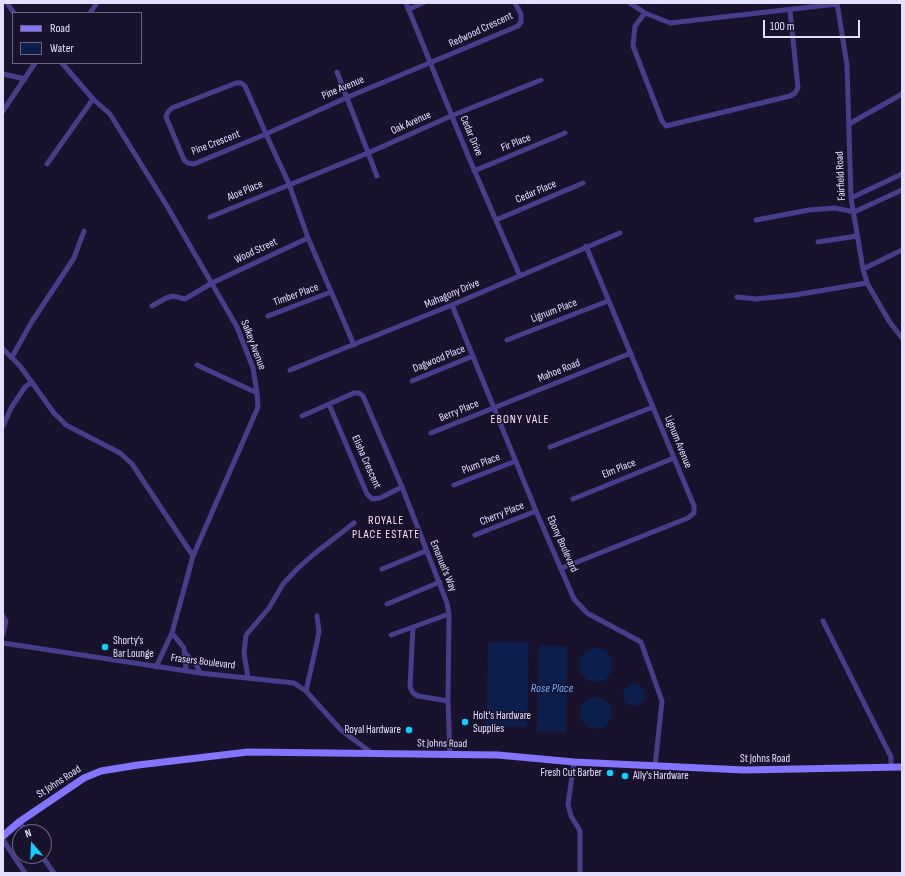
<!DOCTYPE html>
<html>
<head>
<meta charset="utf-8">
<style>
  body { margin:0 }
  #map { position:relative; width:905px; height:876px; overflow:hidden; background:#19122d; font-family:"Sofia Sans Condensed",sans-serif }
  canvas { display:block }
  .frame { position:absolute; inset:0; border:4px solid #e4deff; pointer-events:none }
  .legend { position:absolute; left:12px; top:12px; width:130px; height:52px; box-sizing:border-box; background:#19122d; border:1px solid #6a6481; margin:0; padding:5px 7px; list-style:none; font-size:12px; color:#e4deff }
  .legend li { display:flex; align-items:center; gap:8px; height:20px }
  .legend b { width:20px; border:1px solid #6a6481 }
  .north { position:absolute; left:12px; top:824px; width:40px; height:40px; box-sizing:border-box; background:#19122d; border:1px solid #6a6481; border-radius:50%; rotate:341deg; font-size:11px; font-weight:700; line-height:16px; text-align:center; color:#e4deff }
  .north::after { content:''; display:block; margin:auto; width:14px; height:18px; background:#0bd2fe; clip-path:polygon(50% 0,100% 100%,50% 72%,0 100%) }
  .scale { position:absolute; left:763px; top:20px; width:97px; height:18px; box-sizing:border-box; border:2px solid #e4deff; border-top:0; padding-left:5px; font-size:12px; line-height:14px; white-space:nowrap; color:#e4deff; -webkit-text-stroke:3px #19122d; paint-order:stroke }
</style>
</head>
<body>
<div id="map">
<canvas width="905" height="876"></canvas>
<div class="frame"></div>
<ul class="legend">
<li><b style="height:5px;background:#8475fe"></b>Road</li>
<li><b style="height:11px;background:#0b1e4c"></b>Water</li>
</ul>
<div class="north">N</div>
<div class="scale">100 m</div>
</div>
<script>
const ctx = document.querySelector('canvas').getContext('2d');
ctx.lineJoin = 'round';
function fillPath(path, color) { ctx.fillStyle = color; ctx.fill(path, 'evenodd'); }
const toPath = rows => new Path2D(rows.map(r => 'M' + r).join(''));
function stroke(path, color, width, dash) { ctx.strokeStyle = color; ctx.lineWidth = width; ctx.lineCap = dash ? 'butt' : 'round'; ctx.setLineDash(dash || []); ctx.stroke(path); }
function write(font, color, halo, rows, align = 'center') {
  ctx.font = font + ' "Sofia Sans Condensed",sans-serif'; ctx.lineWidth = 3; ctx.setLineDash([]); ctx.textBaseline = 'middle'; ctx.strokeStyle = halo; ctx.fillStyle = color; for (const [text, x, y, turn = 0] of rows) {
    ctx.save(); ctx.translate(x, y); ctx.rotate((+turn || 0) * Math.PI / 180); ctx.textAlign = isNaN(turn) ? turn : align; if (halo) ctx.strokeText(text, 0, 0); ctx.fillText(text, 0, 0); ctx.restore();
  }
}
fillPath(toPath([
  [488,642,529,642,527,727,486,726],
  [539,646,567,646,566,732,537,731],
  '579 665a17 17 0 1 1 34 0a17 17 0 1 1-34 0Z',
  '623 695a11 11 0 1 1 22 0a11 11 0 1 1-22 0Z',
  '580 713a16 16 0 1 1 32 0a16 16 0 1 1-32 0Z'
]), '#0b1e4c');
stroke(toPath([
  [7,3,14,13],
  [406,3,469,158,520,276],
  [630,3,645,13,670,23,837,4],
  [837,3,847,65,851,198,863,269,867,283,889,321,902,338],
  [409,9,423,3],
  [90,13,97,3],
  [645,13,635,26,633,46,662,121,666,126,790,96,795,93,798,88,790,11],
  [62,63,93,99,110,114,167,206,237,327,253,368,257,393,258,407,193,556,172,633,156,667],
  [337,72,377,176],
  [3,74,25,79],
  [3,111,35,63],
  [849,124,902,94],
  [47,164,93,99],
  [474,171,565,133],
  [851,198,902,174],
  [210,217,368,153,451,116,541,80],
  [496,220,583,183],
  [756,220,809,210,835,208,854,212,902,190],
  [818,242,857,236],
  [863,269,902,250],
  [737,297,756,299,795,295,867,283],
  [452,305,536,511,574,599,587,613,641,642,662,701,655,766],
  [152,306,166,298,173,296,185,299,212,283,308,238],
  [268,316,331,292],
  [507,340,608,301],
  [354,345,308,238,289,184,266,134,245,86,241,83,236,83,172,108,168,112,166,117,184,160,188,163,194,164,266,134,348,97,518,26,521,22,521,14,515,3],
  [3,349,20,366,54,413,66,425,120,453,132,464,193,556],
  [12,357,31,323,74,258,84,231],
  [197,365,257,393],
  [290,370,452,305,620,233],
  [412,381,473,356],
  [329,404,367,494,372,499,380,498,402,487],
  [302,416,354,393,359,393,363,396,402,487,447,603,449,614,448,701,450,756],
  [3,426,11,408,25,387,32,382],
  [431,433,631,353],
  [550,447,653,407],
  [454,485,516,461],
  [573,499,674,458],
  [475,535,536,511],
  [562,568,688,518,694,513,694,506,586,246],
  [382,569,426,551],
  [387,604,440,582],
  [3,616,6,621,3,634],
  [823,621,891,757,891,767],
  [413,627,410,687,413,693,418,696,448,701],
  [172,633,184,648,186,670],
  [391,635,449,614],
  [3,643,200,673,294,683,306,691,341,730,373,754],
  [185,653,196,664,200,673],
  [248,678,244,653,246,635,269,608,283,584,297,569,314,554,354,523],
  [306,691,317,642,319,631,317,616],
  [574,762,568,804,571,816,580,831,580,873],
  [19,822,26,832],
  [3,840,25,873],
  [42,856,54,873]
]), '#473d8b', 5);
stroke(toPath([
  [3,836,19,822,84,778,101,771,138,765,248,752,498,755,574,762,744,770,902,767]
]), '#8475fe', 7);
for (const [x, y, r, color] of [
  [105,647,4,"#0bd2fe"],
  [465,722,4,"#0bd2fe"],
  [409,730,4,"#0bd2fe"],
  [610,773,4,"#0bd2fe"],
  [625,776,4,"#0bd2fe"]
]) { const dot = new Path2D(); dot.arc(x, y, r, 0, 2 * Math.PI); ctx.fillStyle = color; ctx.fill(dot); stroke(dot, '#19122d', 1.5); }
write('11px', '#e4deff', '#19122d', [
  ["Redwood Crescent",481,30,-25],
  ["Pine Avenue",343,88,-23],
  ["Oak Avenue",411,123,-24],
  ["Cedar Drive",471,136,67],
  ["Pine Crescent",216,143,-21],
  ["Fir Place",516,143,-22],
  ["Fairfield Road",841,176,-93],
  ["Aloe Place",245,191,-23],
  ["Cedar Place",536,192,-23],
  ["Wood Street",256,251,-25],
  ["Mahagony Drive",452,294,-23],
  ["Timber Place",296,295,-20],
  ["Lignum Place",554,311,-21],
  ["Salkey Avenue",253,345,69],
  ["Dagwood Place",439,359,-22],
  ["Mahoe Road",559,371,-22],
  ["Berry Place",459,411,-22],
  ["Lignum Avenue",678,442,68],
  ["Elisha Crescent",366,462,66],
  ["Plum Place",481,464,-21],
  ["Elm Place",619,469,-22],
  ["Cherry Place",502,514,-22],
  ["Ebony Boulevard",562,544,66],
  ["Emanuel's Way",443,566,68],
  ["Frasers Boulevard",203,662,7],
  ["St Johns Road",442,744,1],
  ["St Johns Road",765,759],
  ["St Johns Road",59,782,-33]
]);
write('11px', '#e4deff', '#19122d', [
  ["Shorty's",113,641],
  ["Bar Lounge",113,654],
  ["Holt's Hardware",473,716],
  ["Supplies",473,729],
  ["Royal Hardware",401,730,"right"],
  ["Fresh Cut Barber",602,773,"right"],
  ["Ally's Hardware",633,776]
], 'left');
ctx.letterSpacing = '1px';
write('12px', '#ffe0f1', '#19122d', [
  ["EBONY VALE",520,420],
  ["ROYALE",386,521],
  ["PLACE ESTATE",386,535]
]);
ctx.letterSpacing = '0px';
write('italic 12px', '#6caffe', '#19122d', [
  ["Rose Place",552,689]
]);
</script>
</body>
</html>
